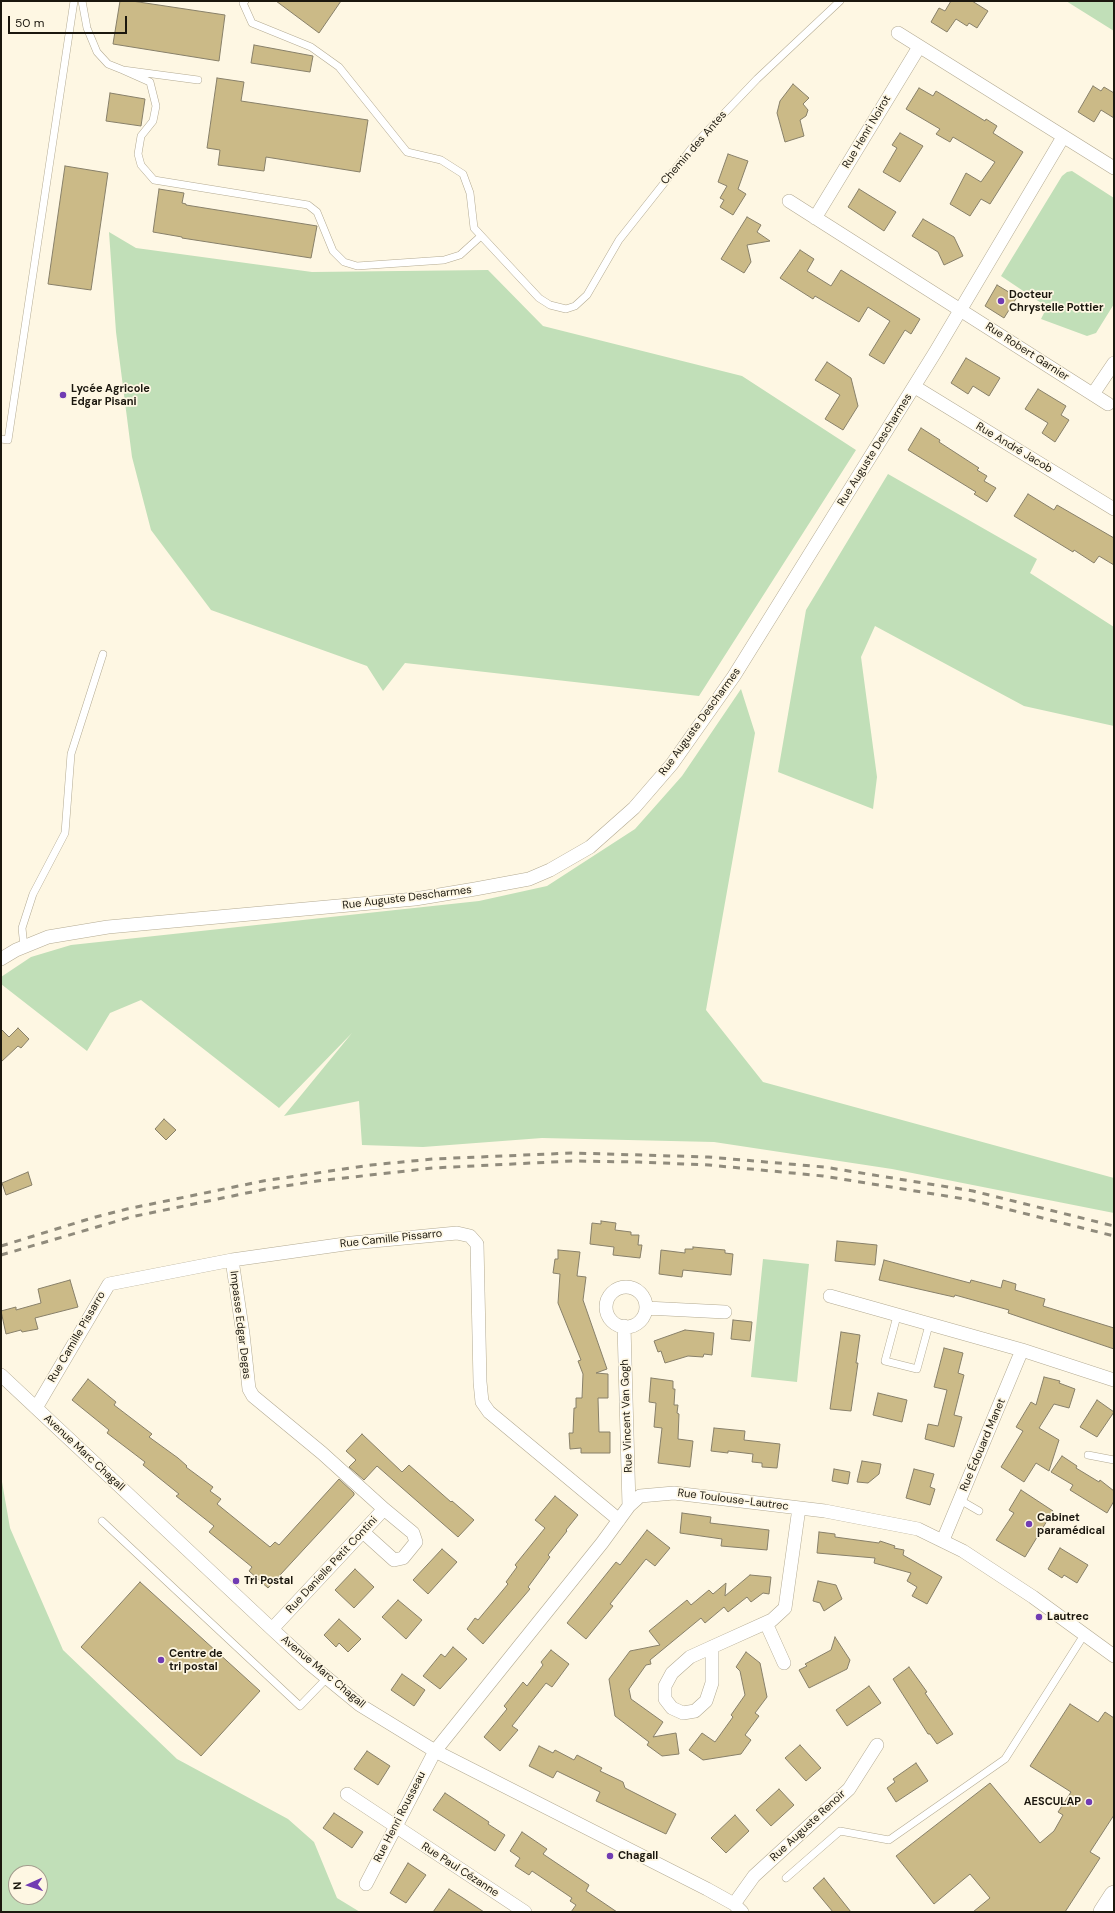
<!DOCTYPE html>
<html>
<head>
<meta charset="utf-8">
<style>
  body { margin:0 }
  #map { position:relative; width:1115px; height:1913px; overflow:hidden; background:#fef7e3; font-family:"DM Sans",sans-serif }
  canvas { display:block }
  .frame { position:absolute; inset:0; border:2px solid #1b170e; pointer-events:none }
  .north { position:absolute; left:8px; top:1865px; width:40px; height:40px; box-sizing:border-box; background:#fef7e3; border:1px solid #a39d8e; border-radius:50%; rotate:267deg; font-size:11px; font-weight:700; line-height:16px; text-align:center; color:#1b170e }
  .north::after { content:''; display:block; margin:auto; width:14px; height:18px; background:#713cb3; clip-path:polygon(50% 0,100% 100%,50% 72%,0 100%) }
  .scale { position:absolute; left:8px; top:16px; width:119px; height:18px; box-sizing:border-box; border:2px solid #1b170e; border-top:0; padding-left:5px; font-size:12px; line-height:14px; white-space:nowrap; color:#1b170e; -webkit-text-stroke:3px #fef7e3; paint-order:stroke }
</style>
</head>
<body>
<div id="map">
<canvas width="1115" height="1913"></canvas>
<div class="frame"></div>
<div class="north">N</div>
<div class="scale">50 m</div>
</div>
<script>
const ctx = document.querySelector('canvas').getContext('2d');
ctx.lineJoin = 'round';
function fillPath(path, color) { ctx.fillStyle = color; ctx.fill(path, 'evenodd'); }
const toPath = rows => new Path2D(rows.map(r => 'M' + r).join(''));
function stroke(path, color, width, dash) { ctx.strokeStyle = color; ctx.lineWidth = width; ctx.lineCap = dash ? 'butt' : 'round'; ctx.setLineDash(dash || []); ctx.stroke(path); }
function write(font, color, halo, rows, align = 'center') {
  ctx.font = font + ' "DM Sans",sans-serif'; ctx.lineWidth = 3.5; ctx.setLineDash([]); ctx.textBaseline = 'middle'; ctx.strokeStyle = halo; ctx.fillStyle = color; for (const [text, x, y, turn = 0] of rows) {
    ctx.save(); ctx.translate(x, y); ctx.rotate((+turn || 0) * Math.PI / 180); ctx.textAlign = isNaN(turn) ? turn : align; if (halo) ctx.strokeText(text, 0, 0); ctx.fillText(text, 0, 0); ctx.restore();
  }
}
fillPath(toPath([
  [1066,1,1114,1,1114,31],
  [1072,171,1114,198,1114,304,1096,333,1087,336,1041,319,1047,307,1001,276,1062,176,1067,172],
  [109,232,136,248,312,272,488,270,543,326,742,376,856,450,699,696,405,663,383,691,367,666,211,610,151,530,132,457,116,332],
  [888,474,1037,559,1030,573,1114,627,1114,726,1024,706,875,626,861,657,877,777,873,809,778,772,806,610],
  [741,689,755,733,706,1010,763,1082,1114,1178,1114,1213,892,1169,714,1142,542,1138,423,1147,362,1145,359,1101,284,1116,352,1033,279,1108,141,1000,110,1013,87,1051,1,984,1,977,31,957,71,945,479,901,547,886,635,829,682,776],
  [763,1259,809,1264,797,1382,751,1377],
  [1,1476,10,1528,63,1650,177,1759,288,1819,314,1842,337,1898,360,1912,1,1912],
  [16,1873,40,1873,40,1897,16,1897]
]), '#c1dfb8');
const building = toPath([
  [120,1,132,1,225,15,219,61,113,44,120,1],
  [276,1,341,1,319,33,276,1],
  [951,1,972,1,988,11,977,28,969,23,967,26,956,19,947,32,931,22,939,8,945,11,951,1],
  [254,45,313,56,310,72,251,63,254,45],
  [217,78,244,82,241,101,368,120,360,172,266,157,264,171,218,165,220,150,207,148,217,78],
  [793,84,809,98,803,104,808,110,806,116,800,120,804,136,785,142,777,113,780,101,793,84],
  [1093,86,1101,91,1104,87,1114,93,1114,118,1101,110,1094,122,1078,112,1093,86],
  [919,88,933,96,936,91,985,121,986,119,997,126,993,133,1023,152,990,204,981,199,970,216,950,204,966,173,981,182,995,162,953,137,950,142,936,134,940,129,906,109,919,88],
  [110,93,145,99,141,126,106,121,110,93],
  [900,133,923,146,900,182,883,172,897,148,892,145,900,133],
  [728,154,748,161,738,189,746,194,733,215,720,207,724,200,720,198,727,186,718,182,728,154],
  [65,166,108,173,91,290,48,284,65,166],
  [159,189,184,193,182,203,186,204,186,205,317,226,311,258,182,238,182,237,153,232,159,189],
  [859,189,896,212,884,231,848,207,859,189],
  [747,217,761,225,757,232,770,241,747,245,751,262,744,273,721,259,747,217],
  [923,219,954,237,963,256,944,265,938,252,912,236,923,219],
  [800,250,814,259,807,271,831,286,841,270,920,319,911,334,905,330,884,364,869,355,890,321,868,307,859,322,815,296,813,299,780,278,800,250],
  [997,285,1017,297,1004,318,985,306,997,285],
  [966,358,1000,378,989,396,973,386,968,394,951,383,966,358],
  [827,362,851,378,858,406,843,430,825,419,840,395,815,380,827,362],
  [1038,389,1066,406,1061,415,1069,420,1055,442,1042,433,1048,423,1025,409,1038,389],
  [921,428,940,440,939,442,979,468,977,470,987,476,984,481,996,488,987,502,974,494,976,492,908,450,921,428],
  [1028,494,1054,510,1057,505,1114,538,1114,565,1099,556,1094,563,1074,550,1073,552,1014,516,1028,494],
  [18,1028,29,1039,21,1048,18,1046,1,1062,1,1029,9,1037,18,1028],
  [164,1119,176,1130,166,1140,155,1129,164,1119],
  [28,1172,32,1185,6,1195,2,1183,28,1172],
  [601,1221,616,1223,615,1230,631,1232,631,1235,639,1235,638,1245,642,1245,640,1258,613,1255,614,1247,590,1244,592,1223,601,1224,601,1221],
  [837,1241,877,1245,875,1265,835,1261,837,1241],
  [693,1247,725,1250,725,1253,733,1254,731,1275,683,1270,682,1277,659,1274,661,1250,685,1253,685,1249,693,1249,693,1247],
  [558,1250,580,1252,577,1276,586,1277,583,1300,607,1369,596,1373,608,1374,608,1398,598,1398,599,1432,610,1432,610,1453,581,1453,581,1448,570,1449,569,1433,573,1433,574,1408,576,1408,576,1398,582,1398,583,1374,578,1361,581,1360,558,1303,560,1274,553,1273,555,1259,558,1259,558,1250],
  [884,1260,970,1283,971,1280,1001,1288,1003,1280,1016,1284,1015,1290,1045,1299,1043,1306,1114,1328,1114,1349,1008,1313,1009,1310,955,1295,954,1297,879,1280,884,1260],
  [70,1280,78,1307,35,1318,38,1329,22,1332,21,1330,6,1334,1,1311,16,1307,16,1310,41,1303,38,1289,70,1280],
  [733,1320,752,1322,750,1341,731,1339,733,1320],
  [685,1330,714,1333,712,1355,704,1354,703,1357,688,1356,665,1363,661,1351,658,1352,654,1341,685,1330],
  [841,1332,860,1335,856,1363,858,1363,851,1411,830,1409,841,1332],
  [944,1348,963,1353,958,1373,964,1375,954,1415,962,1417,954,1447,925,1439,928,1424,938,1426,947,1390,934,1387,944,1348],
  [1044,1377,1060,1381,1059,1383,1075,1389,1069,1408,1054,1404,1039,1428,1059,1440,1049,1471,1036,1463,1024,1482,1001,1467,1023,1431,1016,1427,1031,1402,1036,1405,1044,1377],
  [651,1378,673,1381,673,1389,675,1389,674,1405,678,1405,677,1413,679,1414,678,1439,693,1441,690,1467,658,1463,662,1428,654,1427,656,1403,649,1402,651,1378],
  [88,1379,116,1402,114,1405,152,1434,149,1437,178,1458,187,1466,186,1467,213,1487,210,1491,221,1499,217,1504,270,1547,275,1542,279,1545,339,1479,354,1493,354,1495,268,1588,249,1571,252,1567,209,1532,214,1526,176,1496,179,1494,143,1465,145,1462,107,1433,109,1430,72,1400,88,1379],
  [878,1393,907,1400,902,1422,873,1415,878,1393],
  [1097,1400,1114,1412,1097,1437,1080,1427,1097,1400],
  [714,1428,745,1431,744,1440,780,1444,777,1468,762,1467,762,1463,752,1462,753,1454,728,1451,728,1453,711,1451,714,1428],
  [362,1434,402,1472,409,1465,451,1502,452,1501,474,1520,458,1537,377,1466,364,1480,349,1467,356,1460,346,1451,362,1434],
  [1062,1456,1077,1466,1076,1468,1099,1482,1100,1480,1114,1491,1114,1501,1107,1513,1070,1490,1073,1485,1051,1472,1062,1456],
  [862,1461,881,1464,879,1474,868,1483,857,1482,862,1461],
  [834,1469,850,1472,848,1484,832,1481,834,1469],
  [914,1469,934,1474,930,1487,935,1489,930,1505,906,1498,914,1469],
  [1021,1490,1053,1511,1025,1557,996,1540,1014,1513,1009,1510,1021,1490],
  [555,1496,578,1515,566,1530,567,1531,548,1555,550,1557,528,1587,530,1589,483,1644,467,1629,475,1618,478,1620,508,1584,506,1582,517,1567,515,1565,545,1528,535,1520,555,1496],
  [682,1513,711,1517,710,1523,769,1530,767,1550,721,1546,722,1539,680,1533,682,1513],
  [647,1530,670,1548,655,1566,646,1559,610,1604,613,1606,586,1639,567,1623,616,1562,620,1565,647,1530],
  [819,1532,835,1534,835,1537,879,1543,880,1541,895,1546,894,1548,904,1550,903,1555,942,1577,927,1604,912,1596,917,1587,907,1581,911,1573,874,1563,875,1558,817,1553,819,1532],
  [1060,1548,1088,1565,1077,1583,1064,1575,1062,1578,1048,1569,1060,1548],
  [442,1549,457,1562,428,1594,413,1580,442,1549],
  [355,1569,374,1587,354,1608,335,1590,355,1569],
  [750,1575,771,1577,769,1594,763,1593,751,1602,747,1597,728,1612,724,1607,705,1623,701,1618,650,1660,651,1664,646,1665,629,1689,631,1699,663,1722,653,1737,676,1733,679,1754,662,1756,647,1745,649,1742,615,1716,609,1679,630,1651,660,1645,649,1631,687,1600,691,1605,709,1590,713,1594,726,1583,725,1596,750,1575],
  [818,1581,836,1585,842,1599,824,1611,820,1603,813,1601,818,1581],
  [140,1582,260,1691,201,1756,81,1647,140,1582],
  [398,1600,422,1620,406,1639,382,1617,398,1600],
  [339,1619,361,1639,348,1652,339,1643,336,1647,324,1635,339,1619],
  [835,1637,850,1660,847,1669,809,1688,799,1670,807,1666,805,1664,831,1650,835,1637],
  [453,1647,467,1659,440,1689,423,1676,441,1654,445,1657,453,1647],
  [551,1650,569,1664,552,1687,546,1683,512,1726,518,1730,500,1751,484,1737,507,1709,504,1706,523,1682,527,1686,543,1665,541,1662,551,1650],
  [746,1652,760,1663,767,1697,755,1713,759,1716,745,1735,751,1740,741,1754,703,1760,689,1750,702,1733,715,1742,733,1717,731,1715,745,1695,740,1671,736,1667,746,1652],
  [909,1667,927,1692,925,1693,953,1734,937,1744,930,1734,928,1734,893,1679,909,1667],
  [402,1674,425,1690,414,1706,391,1690,402,1674],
  [869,1686,881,1703,847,1726,836,1710,869,1686],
  [1070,1704,1098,1722,1105,1712,1114,1718,1114,1815,1090,1852,1100,1858,1065,1912,973,1912,990,1898,970,1874,934,1904,896,1856,990,1783,1040,1843,1054,1831,1063,1815,1058,1812,1071,1792,1030,1766,1070,1704],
  [800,1745,821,1768,806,1781,785,1758,800,1745],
  [539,1746,553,1753,555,1750,574,1760,577,1755,602,1768,600,1771,623,1782,625,1788,676,1814,666,1834,596,1801,600,1792,557,1771,553,1778,529,1766,539,1746],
  [367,1751,390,1766,378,1785,354,1769,367,1751],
  [916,1763,928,1781,896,1802,887,1788,895,1782,893,1779,916,1763],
  [779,1789,794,1805,771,1826,756,1810,779,1789],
  [445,1793,489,1822,488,1824,505,1835,495,1851,433,1810,445,1793],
  [334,1813,363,1832,352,1848,323,1828,334,1813],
  [735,1815,749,1831,726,1853,711,1838,735,1815],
  [522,1832,547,1849,543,1854,589,1885,586,1891,617,1912,571,1912,576,1905,570,1901,572,1898,532,1871,529,1875,515,1866,520,1858,510,1851,522,1832],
  [408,1863,426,1875,406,1903,390,1893,408,1863],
  [824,1878,851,1912,833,1912,813,1888,824,1878],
  [449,1889,463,1898,484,1912,433,1912,449,1889]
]);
fillPath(building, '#cbba87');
stroke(building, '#888069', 1);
const lane = toPath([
  [82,1,87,28,97,52,108,64,123,70,198,80],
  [245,1,243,3,252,23,311,47,339,67,407,152,441,160,463,174,470,193,474,228,539,298,550,305,566,309,575,306,587,295,619,240,695,144,757,79,840,1],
  [123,70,150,82,156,106,153,121,141,136,138,154,141,165,154,180,308,205,317,212,333,251,344,262,357,266,444,260,460,255,481,236],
  [1,439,8,440,74,1],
  [24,947,22,928,33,894,65,833,71,754,103,654],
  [897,1316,885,1361,917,1369,929,1325],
  [1088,1455,1114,1460],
  [960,1500,979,1511],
  [102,1521,300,1706,327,1678],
  [786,1878,840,1831,889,1840,1005,1759,1084,1635]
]);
const street = toPath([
  [898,33,1114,168],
  [789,201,1108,404],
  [815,218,919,47],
  [915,387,1114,509],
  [1093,394,1114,363],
  [1,959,16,950,48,937,108,927,415,899,475,889,529,879,550,870,590,847,634,808,672,764,734,676,936,351,1063,137],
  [232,1260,243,1334,249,1389,253,1396,322,1453,384,1509,272,1629],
  '606 1307a20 20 0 1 1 40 0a20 20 0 1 1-40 0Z',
  [830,1296,1022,1350,1114,1380],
  [646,1308,725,1312],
  [624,1326,629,1506],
  [1,1375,272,1629,310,1664,360,1705,435,1751,707,1889,734,1904,742,1912],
  [36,1408,109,1284,232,1260,352,1243,457,1233,470,1236,477,1244,480,1382,482,1402,489,1412,619,1520],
  [363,1532,394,1560,403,1558,416,1542,413,1533,384,1509],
  [943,1540,1022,1350],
  [766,1623,784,1663],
  [712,1647,712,1683,706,1701,695,1711,683,1713,672,1708,665,1699,665,1686,672,1673,690,1657,712,1647,772,1620,785,1608,799,1508],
  [347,1794,525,1912],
  [366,1884,435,1751,602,1543,629,1506,640,1496,674,1493,825,1511,918,1529,963,1551,1033,1597,1114,1656],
  [734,1904,754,1876,849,1789,877,1745]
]);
const secondary = toPath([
  [1103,1912,1114,1895]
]);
stroke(lane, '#b3aa92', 8);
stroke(street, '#b3aa92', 14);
stroke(secondary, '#b3aa92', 20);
stroke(lane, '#fff', 7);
stroke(street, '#fff', 13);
stroke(secondary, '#fff', 19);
stroke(toPath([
  [1,1246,92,1218,127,1209,263,1181,371,1165,433,1159,572,1153,708,1157,824,1167,973,1191,1114,1226],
  [1,1255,131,1217,266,1189,317,1181,433,1168,572,1161,639,1162,709,1165,823,1176,971,1200,1114,1236]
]), '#908b7c', 3, [7, 7]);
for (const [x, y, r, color] of [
  [1001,301,4,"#713cb3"],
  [63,395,4,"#713cb3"],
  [1029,1524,4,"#713cb3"],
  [236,1581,4,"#713cb3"],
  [1039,1617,4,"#713cb3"],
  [161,1660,4,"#713cb3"],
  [1089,1802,4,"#713cb3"],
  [610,1856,4,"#713cb3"]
]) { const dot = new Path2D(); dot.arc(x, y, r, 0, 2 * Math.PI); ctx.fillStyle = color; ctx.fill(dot); stroke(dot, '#fef7e3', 1.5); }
write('11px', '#1b170e', '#fef7e3', [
  ["Rue Henri Noirot",867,132,-59],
  ["Chemin des Antes",694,148,-49],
  ["Rue Robert Garnier",1027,352,33],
  ["Rue André Jacob",1014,448,31],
  ["Rue Auguste Descharmes",875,450,-58],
  ["Rue Auguste Descharmes",700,722,-54],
  ["Rue Auguste Descharmes",407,898,-7],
  ["Rue Camille Pissarro",391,1239,-6],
  ["Impasse Edgar Degas",240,1325,83],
  ["Rue Camille Pissarro",77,1337,-60],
  ["Rue Vincent Van Gogh",627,1416,-92],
  ["Rue Édouard Manet",983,1445,-67],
  ["Avenue Marc Chagall",84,1453,43],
  ["Rue Toulouse-Lautrec",733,1500,7],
  ["Rue Danielle Petit Contini",332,1565,-47],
  ["Avenue Marc Chagall",323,1672,40],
  ["Rue Henri Rousseau",400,1817,-63],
  ["Rue Auguste Renoir",808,1826,-43],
  ["Rue Paul Cézanne",460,1870,33]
]);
write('bold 11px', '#1b170e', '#fef7e3', [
  ["Docteur",1009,295],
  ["Chrystelle Pottier",1009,308],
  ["Lycée Agricole",71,389],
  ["Edgar Pisani",71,402],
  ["Cabinet",1037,1518],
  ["paramédical",1037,1531],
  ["Tri Postal",244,1581],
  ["Lautrec",1047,1617],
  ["Centre de",169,1654],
  ["tri postal",169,1667],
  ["AESCULAP",1081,1802,"right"],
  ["Chagall",618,1856]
], 'left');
</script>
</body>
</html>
